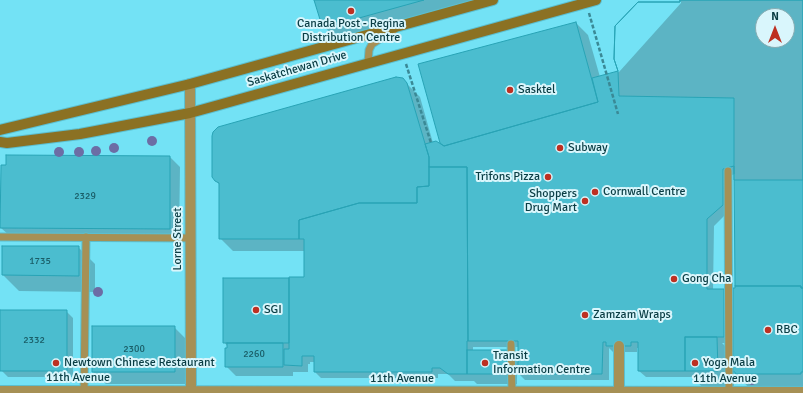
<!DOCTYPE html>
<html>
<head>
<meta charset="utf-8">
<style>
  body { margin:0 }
  #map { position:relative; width:803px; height:393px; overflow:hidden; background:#73e2f5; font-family:Signika,sans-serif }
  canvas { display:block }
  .north { position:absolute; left:755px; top:8px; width:40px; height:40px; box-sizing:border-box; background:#d9f6fc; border:1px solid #86acb2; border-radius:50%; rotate:0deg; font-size:11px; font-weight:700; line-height:16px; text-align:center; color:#0a3d44 }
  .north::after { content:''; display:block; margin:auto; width:14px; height:18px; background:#bd3022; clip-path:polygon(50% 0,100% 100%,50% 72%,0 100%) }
</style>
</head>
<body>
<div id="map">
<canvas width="803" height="393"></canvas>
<div class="north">N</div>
</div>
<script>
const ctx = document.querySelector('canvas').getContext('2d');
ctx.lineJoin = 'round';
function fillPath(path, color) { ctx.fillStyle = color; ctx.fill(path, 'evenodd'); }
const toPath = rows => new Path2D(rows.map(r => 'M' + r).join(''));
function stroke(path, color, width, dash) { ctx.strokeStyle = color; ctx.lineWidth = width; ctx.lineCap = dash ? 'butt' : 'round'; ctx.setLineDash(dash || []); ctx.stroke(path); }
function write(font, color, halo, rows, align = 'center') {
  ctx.font = font + ' Signika,sans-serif'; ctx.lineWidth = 4; ctx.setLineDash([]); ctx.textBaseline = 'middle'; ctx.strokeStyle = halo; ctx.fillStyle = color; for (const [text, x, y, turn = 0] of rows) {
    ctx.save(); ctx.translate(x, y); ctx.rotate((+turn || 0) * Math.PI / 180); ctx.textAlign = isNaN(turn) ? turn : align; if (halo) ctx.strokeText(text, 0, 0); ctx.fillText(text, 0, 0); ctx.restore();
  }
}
fillPath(toPath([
  [316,0,471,0,472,2,355,35,352,33,335,38,323,25],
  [681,0,803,0,803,387,748,387,734,371,734,387,702,387,693,377,646,377,639,371,639,348,637,348,637,352,613,352,609,348,609,380,525,380,517,372,517,384,477,384,474,381,455,381,448,374,438,374,438,378,321,378,315,372,315,362,310,362,310,364,308,364,308,372,293,372,293,376,236,376,226,366,228,347,224,342,305,278,305,251,233,251,220,238,220,185,215,180,402,79,420,97,433,143,444,146,441,143,576,23,588,35,600,77,619,72,681,3],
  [763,16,787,16,787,40,763,40],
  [735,174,736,289,734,355,722,343,730,343,730,297,723,290,713,290,714,226,729,211,729,176],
  [473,347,519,347,519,363,507,351,473,351],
  [170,157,180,167,179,239,11,237,1,228],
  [79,248,95,264,95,292,19,291,3,275],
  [66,311,73,318,73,377,8,377,1,370],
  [174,327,187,340,187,384,106,384,93,372]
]), '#0003');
const building = toPath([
  [314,0,424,0,341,23,339,21,322,26,314,0],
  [680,0,803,0,803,288,801,288,801,286,735,286,734,166,723,169,723,205,707,219,707,289,724,289,724,337,685,337,685,371,638,371,638,342,631,342,631,346,606,346,606,342,603,342,602,374,518,374,518,341,468,341,467,167,429,167,429,157,425,144,436,141,444,146,598,102,592,78,618,71,614,59,615,26,638,2,680,2,680,0],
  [763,16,787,16,787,40,763,40,763,16],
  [680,0,803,0,803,180,734,180,734,98,619,96,618,71,614,59,615,26,638,2,680,2,680,0],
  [763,16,787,16,787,40,763,40,763,16],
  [576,22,598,102,444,146,440,143,418,64,576,22],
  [396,77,403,78,407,83,429,157,429,186,417,187,417,203,359,203,299,220,299,239,219,239,219,183,215,181,212,177,212,136,213,132,218,127,396,77],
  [6,155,170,156,170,229,0,228,1,165,6,165,6,155],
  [429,167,467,167,468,341,467,341,467,374,448,374,440,368,432,368,432,372,314,372,314,356,302,356,302,366,284,365,284,349,289,349,289,277,304,277,304,239,299,239,299,220,359,203,417,203,417,187,429,186,429,167],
  [2,246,79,246,79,276,2,275,2,246],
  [223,278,289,278,289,343,223,343,223,278],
  [735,286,801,286,801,288,803,288,803,372,801,372,801,374,735,374,735,372,733,372,733,288,735,288,735,286],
  [0,310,67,310,67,371,0,371,0,310],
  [92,326,175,326,175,372,92,372,92,326],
  [685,337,717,337,718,371,685,371,685,337],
  [227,343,283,343,283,367,225,367,225,348,227,348,227,343],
  [467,350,507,350,507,374,467,374,467,350]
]);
fillPath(building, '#4bbdcf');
stroke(building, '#28a3b5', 1);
const service = toPath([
  [368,63,369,50,372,44,394,30],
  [728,171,729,392],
  [0,237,191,238],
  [511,344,512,393],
  [84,393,86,237]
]);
const pedestrian = toPath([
  [619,346,619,393]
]);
const minor = toPath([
  [190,84,191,393]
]);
const tertiary = toPath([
  [0,391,803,392]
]);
const secondary = toPath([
  [0,130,190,84,493,0],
  [0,142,7,143,80,134,190,113,596,0]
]);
stroke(service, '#5cbece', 9);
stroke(pedestrian, '#5cbece', 12);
stroke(minor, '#5cbece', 12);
stroke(tertiary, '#5cbece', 12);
stroke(secondary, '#5cbece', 12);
stroke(toPath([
  [589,13,618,114],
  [406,64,431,143]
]), '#3a8996', 2.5, [4, 2]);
stroke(service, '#a69055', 7);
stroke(pedestrian, '#a69055', 10);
stroke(minor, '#a69055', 10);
stroke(tertiary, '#a69055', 10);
stroke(secondary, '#8b7123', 10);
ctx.fillStyle = '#6c6da5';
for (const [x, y] of [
  [152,141],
  [114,148],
  [96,151],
  [59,152],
  [79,152],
  [98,292],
  [752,380]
]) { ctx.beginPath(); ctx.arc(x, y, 5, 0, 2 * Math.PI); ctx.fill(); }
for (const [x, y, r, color] of [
  [351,11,4,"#bd3022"],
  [510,90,4,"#bd3022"],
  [560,148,4,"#bd3022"],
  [548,177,4,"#bd3022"],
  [595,192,4,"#bd3022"],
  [585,201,4,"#bd3022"],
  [674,279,4,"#bd3022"],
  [256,310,4,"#bd3022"],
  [585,315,4,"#bd3022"],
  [768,330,4,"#bd3022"],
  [56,363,4,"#bd3022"],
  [485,363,4,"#bd3022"],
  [695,363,4,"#bd3022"]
]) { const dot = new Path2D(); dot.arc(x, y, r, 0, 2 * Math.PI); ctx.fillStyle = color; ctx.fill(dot); stroke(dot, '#d9f6fc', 1.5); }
write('10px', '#1a5d67', null, [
  ["2329",85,196],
  ["1735",40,261],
  ["2332",34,340],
  ["2300",134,349],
  ["2260",254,354]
]);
write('12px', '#0a3d44', '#d9f6fc', [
  ["Canada Post - Regina",351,24,"center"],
  ["Distribution Centre",351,38,"center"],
  ["Sasktel",518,90],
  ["Subway",568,148],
  ["Trifons Pizza",540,177,"right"],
  ["Cornwall Centre",603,192],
  ["Shoppers",577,194,"right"],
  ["Drug Mart",577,208,"right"],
  ["Gong Cha",682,279],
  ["SGI",264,310],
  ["Zamzam Wraps",593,315],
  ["RBC",776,330],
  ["Transit",493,356],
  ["Information Centre",493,370],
  ["Newtown Chinese Restaurant",64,363],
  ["Yoga Mala",703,363]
], 'left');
write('12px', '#0a3d44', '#d9f6fc', [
  ["Saskatchewan Drive",297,69,-16],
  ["Lorne Street",178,239,-90],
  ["11th Avenue",78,378],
  ["11th Avenue",402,379],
  ["11th Avenue",725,379]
]);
</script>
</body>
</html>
